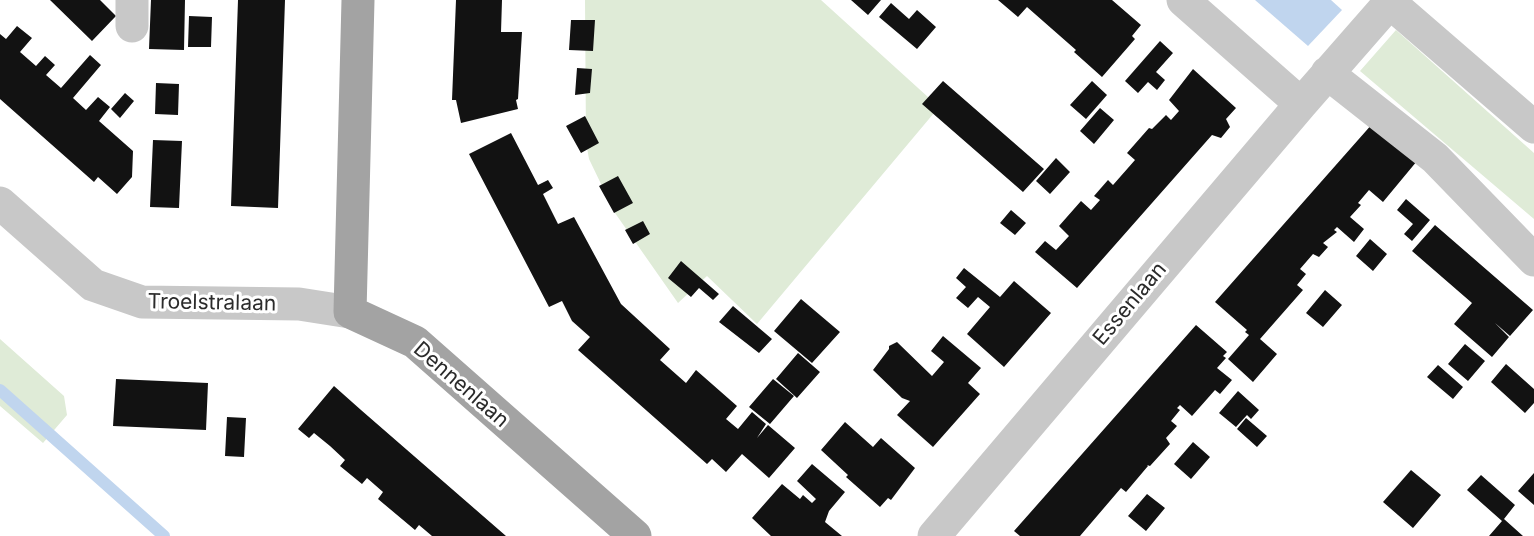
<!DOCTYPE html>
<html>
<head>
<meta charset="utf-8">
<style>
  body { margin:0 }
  canvas { display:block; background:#fff }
</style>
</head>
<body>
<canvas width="1534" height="536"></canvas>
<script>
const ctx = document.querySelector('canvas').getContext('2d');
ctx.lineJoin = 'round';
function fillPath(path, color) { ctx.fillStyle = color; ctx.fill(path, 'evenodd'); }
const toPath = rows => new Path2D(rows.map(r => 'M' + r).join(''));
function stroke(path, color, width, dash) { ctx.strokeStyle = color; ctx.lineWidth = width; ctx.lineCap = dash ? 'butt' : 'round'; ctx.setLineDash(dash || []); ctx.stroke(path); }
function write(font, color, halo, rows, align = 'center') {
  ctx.font = font + ' Inter,sans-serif'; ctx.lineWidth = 6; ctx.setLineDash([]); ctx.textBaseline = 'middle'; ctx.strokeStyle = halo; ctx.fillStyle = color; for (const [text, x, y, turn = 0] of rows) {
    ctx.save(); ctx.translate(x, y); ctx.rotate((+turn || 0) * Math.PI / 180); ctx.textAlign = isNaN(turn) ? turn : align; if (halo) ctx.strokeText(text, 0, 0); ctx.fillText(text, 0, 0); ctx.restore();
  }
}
fillPath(toPath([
  [585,0,821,0,939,107,757,324,707,276,678,303,615,213,589,159,586,142],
  [1396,30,1534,153,1534,219,1360,71],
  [0,339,64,396,67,415,43,443,0,406]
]), '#dfebd7');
fillPath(toPath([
  [1255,0,1331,0,1342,10,1308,46]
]), '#c0d5ee');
stroke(toPath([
  [0,390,164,536]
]), '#c0d5ee', 12);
fillPath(toPath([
  [50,0,100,0,116,16,92,41],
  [151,0,185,0,184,50,149,49],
  [238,0,285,0,278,208,231,206],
  [456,0,502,0,501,32,522,32,518,99,516,100,518,109,461,123,456,100,452,100],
  [851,0,881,0,868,15],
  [998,0,1112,0,1141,25,1132,36,1135,39,1102,77,1074,52,1076,50,1027,7,1018,17],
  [891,3,909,19,917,10,936,27,917,49,879,17],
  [189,16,212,17,211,47,188,47],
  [571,20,595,20,593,51,569,50],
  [17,26,32,38,20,52,36,66,45,56,55,65,46,75,61,88,90,55,101,65,73,98,86,110,98,97,110,107,99,121,133,151,132,177,117,194,98,177,94,182,0,99,0,34,6,39],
  [1160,41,1173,53,1156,72,1165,80,1157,90,1148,82,1138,93,1125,81],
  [577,68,592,69,590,93,575,95],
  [1193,69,1236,108,1226,119,1230,127,1221,138,1212,135,1077,288,1035,252,1045,241,1056,250,1069,236,1059,226,1081,201,1091,210,1100,200,1094,196,1108,180,1113,185,1135,160,1127,153,1149,128,1152,129,1166,115,1171,120,1179,111,1169,100],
  [943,81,1044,169,1023,192,922,104],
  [1092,81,1107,95,1086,119,1070,105],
  [156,83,179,84,178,115,155,114],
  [125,93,134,101,120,118,111,109],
  [1100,108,1114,120,1094,144,1080,131],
  [585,116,599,143,581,153,566,126],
  [1373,123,1417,161,1383,202,1369,190,1358,203,1361,205,1350,217,1364,229,1354,242,1337,227,1334,230,1337,232,1323,243,1328,247,1319,257,1313,254,1300,269,1306,274,1297,285,1303,290,1260,339,1277,354,1253,382,1228,359,1249,335,1245,332,1247,330,1215,302],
  [511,133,538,185,548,180,553,188,543,194,558,224,574,217,621,304,670,349,660,360,686,383,696,370,737,406,726,419,738,429,752,412,766,424,757,438,768,425,795,448,769,478,742,454,726,472,712,459,707,464,578,350,590,337,572,321,562,301,549,307,469,154],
  [153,140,182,141,179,208,150,207],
  [1056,158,1070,172,1050,194,1036,181],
  [618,176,633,203,614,213,599,186],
  [1406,199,1430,220,1412,241,1404,234,1413,224,1397,210],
  [1011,210,1026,223,1015,235,1000,223],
  [643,221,650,234,633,244,625,230],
  [1435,225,1533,310,1510,336,1495,323,1509,337,1492,357,1454,324,1472,303,1412,251],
  [1370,239,1387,254,1373,271,1356,256],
  [681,261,719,294,713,300,699,288,691,297,668,278],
  [964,268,1000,297,1014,281,1051,313,1004,367,967,334,990,307,978,297,968,308,956,298,966,287,956,278],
  [1325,290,1342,305,1323,327,1306,313],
  [801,299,840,332,812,363,774,331],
  [733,306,772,339,759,353,719,322],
  [1196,325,1227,352,1223,356,1226,358,1217,368,1232,380,1220,394,1215,390,1192,416,1180,405,1177,408,1180,410,1171,421,1177,426,1166,438,1170,444,1150,466,1147,465,1148,466,1126,492,1121,488,1080,536,1020,536,1014,531],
  [943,336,981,368,968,383,980,394,933,447,897,415,910,401,902,398,873,370,889,349,889,346,897,342,932,376,944,362,931,351],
  [1465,344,1485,361,1468,381,1448,364],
  [798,353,820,372,797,398,776,379],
  [1506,364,1534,389,1534,403,1525,413,1491,382],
  [1438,365,1463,387,1453,399,1427,377],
  [116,379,208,383,206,430,113,426],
  [773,379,794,396,770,424,749,407],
  [334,386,361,410,506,536,432,536,419,525,415,530,378,499,383,492,367,478,362,484,340,466,345,460,330,446,314,433,309,438,298,429],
  [1238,391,1259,410,1251,419,1247,415,1236,427,1219,413],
  [227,417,246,418,244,457,225,456],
  [1246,418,1267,436,1257,447,1237,429],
  [845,422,873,447,881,438,915,468,891,500,888,498,880,507,846,477,848,475,821,450],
  [1193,442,1210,457,1191,479,1174,464],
  [812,464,845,492,829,511,825,522,842,536,771,536,752,518,782,484,800,499,803,495,812,503,816,499,797,481],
  [1411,470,1441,495,1413,528,1383,502],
  [1534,473,1534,505,1518,491],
  [1481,475,1515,505,1504,519,1523,536,1489,536,1502,521,1467,490],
  [1147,494,1165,508,1146,531,1128,516]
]), '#121212');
stroke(toPath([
  [132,0,132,26],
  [1183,0,1301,104],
  [1387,0,1534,127],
  [1327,73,1435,158,1534,260],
  [0,203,93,285,142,302,299,304,350,312],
  [934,536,1301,104,1392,0]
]), '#c8c8c8', 33);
stroke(toPath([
  [358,0,350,312,415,342,635,536]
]), '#a3a3a3', 33);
write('21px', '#2b2b2b', '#fff', [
  ["Troelstralaan",212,303,1],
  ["Essenlaan",1130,304,-50],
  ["Dennenlaan",461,385,41]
]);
</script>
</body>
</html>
